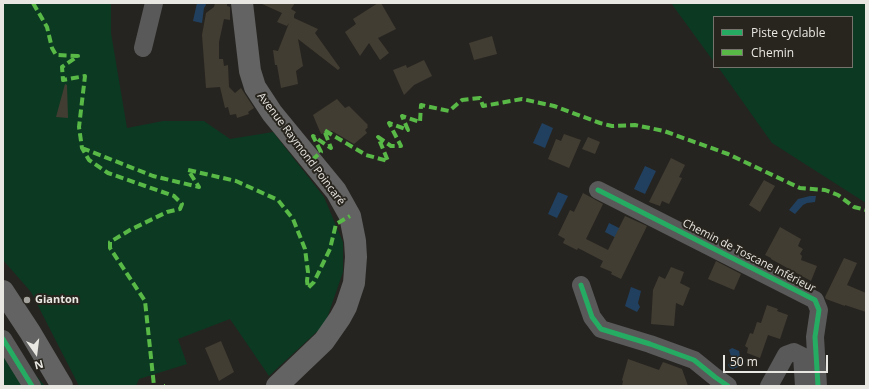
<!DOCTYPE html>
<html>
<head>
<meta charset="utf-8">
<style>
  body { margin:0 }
  #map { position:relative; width:869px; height:389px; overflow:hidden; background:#262420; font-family:"Open Sans",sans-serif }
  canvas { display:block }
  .frame { position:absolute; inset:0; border:4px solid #e9e7e2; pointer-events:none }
  .legend { position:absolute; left:713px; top:16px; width:140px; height:52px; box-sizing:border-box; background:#28251e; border:1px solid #75736c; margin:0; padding:5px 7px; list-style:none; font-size:12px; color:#e9e7e2 }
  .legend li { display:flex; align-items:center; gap:8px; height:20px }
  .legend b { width:20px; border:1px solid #75736c }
  .north { position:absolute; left:16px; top:333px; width:40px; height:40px; -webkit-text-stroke:3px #28251e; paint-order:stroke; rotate:166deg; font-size:11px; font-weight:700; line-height:16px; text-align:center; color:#e9e7e2 }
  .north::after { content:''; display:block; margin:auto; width:14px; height:18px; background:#e9e7e2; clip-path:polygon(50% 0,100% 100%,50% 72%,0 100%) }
  .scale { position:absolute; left:723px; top:355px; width:105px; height:18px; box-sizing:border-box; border:2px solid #e9e7e2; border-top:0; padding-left:5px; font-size:12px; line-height:14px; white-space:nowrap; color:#e9e7e2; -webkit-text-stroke:3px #28251e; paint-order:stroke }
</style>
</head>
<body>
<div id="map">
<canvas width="869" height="389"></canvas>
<div class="frame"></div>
<ul class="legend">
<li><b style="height:5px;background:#26ab63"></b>Piste cyclable</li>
<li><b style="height:5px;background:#58b947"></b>Chemin</li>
</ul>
<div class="north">N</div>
<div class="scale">50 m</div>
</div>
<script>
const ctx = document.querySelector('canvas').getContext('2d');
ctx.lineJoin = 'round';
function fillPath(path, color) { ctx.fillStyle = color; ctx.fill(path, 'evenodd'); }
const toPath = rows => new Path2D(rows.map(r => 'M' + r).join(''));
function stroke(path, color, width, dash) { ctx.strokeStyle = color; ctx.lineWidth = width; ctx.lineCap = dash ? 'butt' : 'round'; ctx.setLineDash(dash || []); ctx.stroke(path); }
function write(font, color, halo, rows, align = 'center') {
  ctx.font = font + ' "Open Sans",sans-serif'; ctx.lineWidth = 4; ctx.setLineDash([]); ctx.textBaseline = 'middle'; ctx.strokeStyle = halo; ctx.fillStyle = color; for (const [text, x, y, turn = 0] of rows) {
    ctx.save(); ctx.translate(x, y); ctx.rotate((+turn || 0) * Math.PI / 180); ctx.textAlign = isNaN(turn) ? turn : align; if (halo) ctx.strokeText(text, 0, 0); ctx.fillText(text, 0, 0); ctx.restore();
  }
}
fillPath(toPath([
  [3,3,111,3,111,33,127,128,163,121,204,121,230,139,273,132,324,197,343,242,343,272,325,324,269,376,230,319,178,339,187,364,139,379,136,386,79,386,31,292,3,260],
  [671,3,866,3,866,203,772,143,718,67,852,67,852,17,714,17,714,62],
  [3,337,45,386,3,386]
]), '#0c3922');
fillPath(toPath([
  [197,3,205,3,206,5,204,8,202,23,193,21],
  [542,123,553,128,545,148,533,143],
  [645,166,656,171,645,194,634,189],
  [558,192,568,196,557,218,548,214],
  [810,196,816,196,815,202,807,203,803,205,795,214,789,210,798,199],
  [609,223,627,232,622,241,605,232],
  [631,287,641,291,638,303,640,307,637,312,625,306],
  [732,348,739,351,741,362,738,367,733,369,730,368,728,365,732,359,729,350]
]), '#21405f');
fillPath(toPath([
  [215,3,227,3,227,6,230,7,230,20,224,19,219,42,219,59,223,59,224,66,228,65,229,87,235,93,241,88,254,108,248,112,249,114,237,118,236,114,230,115,228,107,225,108,220,87,206,88,202,35,206,13,214,7],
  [260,3,295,3,291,9,296,12,294,15,294,18,318,29,315,33,340,68,338,70,298,39,303,66,296,71,298,84,281,88,277,65,275,65,273,50,278,51,289,23,287,26,277,22,282,13],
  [378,3,381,3,396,29,378,38,389,53,380,60,369,43,360,56,345,32,356,24,353,19],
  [492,36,497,54,474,60,469,43],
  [424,60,432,76,414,85,404,95,393,70,406,65,407,68],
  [65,84,67,85,68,118,56,117],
  [337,99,345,108,349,106,368,125,367,126,368,127,365,130,367,133,354,144,332,131,321,134,313,115],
  [564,134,581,140,569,168,548,159,556,139,561,141],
  [588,137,600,142,595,154,582,149],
  [671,158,685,165,679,177,682,178,669,204,662,201,660,206,649,202],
  [764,180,775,186,760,212,749,205],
  [583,193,603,204,586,239,608,250,625,216,647,226,621,279,611,274,612,272,600,267,603,261,578,248,577,250,563,243,565,239,558,235,570,210,574,212],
  [780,227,801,239,798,246,803,249,800,254,802,256,801,260,817,266,811,281,771,259,771,258,765,255],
  [844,258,857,263,847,285,866,293,866,312,845,305,845,306,826,299,825,297],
  [716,261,741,274,734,290,708,279],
  [671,267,684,272,680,283,690,288,683,306,676,303,674,326,651,324,653,290,659,276,665,279],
  [767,305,778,309,777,311,788,315,780,339,768,335,760,358,747,353,748,348,745,346,750,333,753,334,757,322,761,323],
  [221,341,234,372,219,381,205,348],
  [628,359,659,370,663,362,682,369,688,386,622,386,623,381,622,380]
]), '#423d32');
stroke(toPath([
  [143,48,154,3],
  [598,190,815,300,819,310,815,337,818,386],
  [581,285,592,317,601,329,650,344,694,360,715,377,728,386],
  [3,339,32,386],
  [769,386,786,355,794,352,802,356,804,386]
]), '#595959', 18);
stroke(toPath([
  [242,3,250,71,255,87,272,113,336,191,350,216,355,241,356,257,354,283,346,307,340,318,324,341,277,386],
  [3,291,30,332,62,386]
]), '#626362', 22);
stroke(toPath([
  [33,3,47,27,52,48,56,55,78,56,62,67,63,80,85,76,79,127,82,148,89,160,108,173,174,196,182,204,180,209,167,212,130,230,110,242,110,248,145,301,154,386],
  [82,148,153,176,199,187,188,170,236,181,278,200,293,219,305,249,308,272,307,281,308,288,314,282,330,249,336,224,350,216],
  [312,160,321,152,313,136,331,148,324,130,366,155,388,161,378,137,391,146,401,146,389,123,408,130,402,116,420,122,421,105,449,111,462,100,480,98,483,106,522,99,554,106,600,123,612,126,635,125,664,131,728,154,800,188,825,190,838,195,854,207,866,210],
  [164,386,165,386]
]), '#58b947', 4, [8, 4]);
stroke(toPath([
  [598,190,815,300,819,310,815,337,818,386],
  [581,285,592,317,601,329,650,344,694,360,715,377,728,386],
  [3,339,32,386]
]), '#26ab63', 5);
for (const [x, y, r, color] of [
  [27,300,4,"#a5a39e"]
]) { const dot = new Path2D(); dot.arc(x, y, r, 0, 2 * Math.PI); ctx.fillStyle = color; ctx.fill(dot); stroke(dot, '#28251e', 1.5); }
write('11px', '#e9e7e2', '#28251e', [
  ["Avenue Raymond Poincaré",301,149,53],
  ["Chemin de Toscane Inférieur",749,256,27]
]);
write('bold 11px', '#e9e7e2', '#28251e', [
  ["Gianton",35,300]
], 'left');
</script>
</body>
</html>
